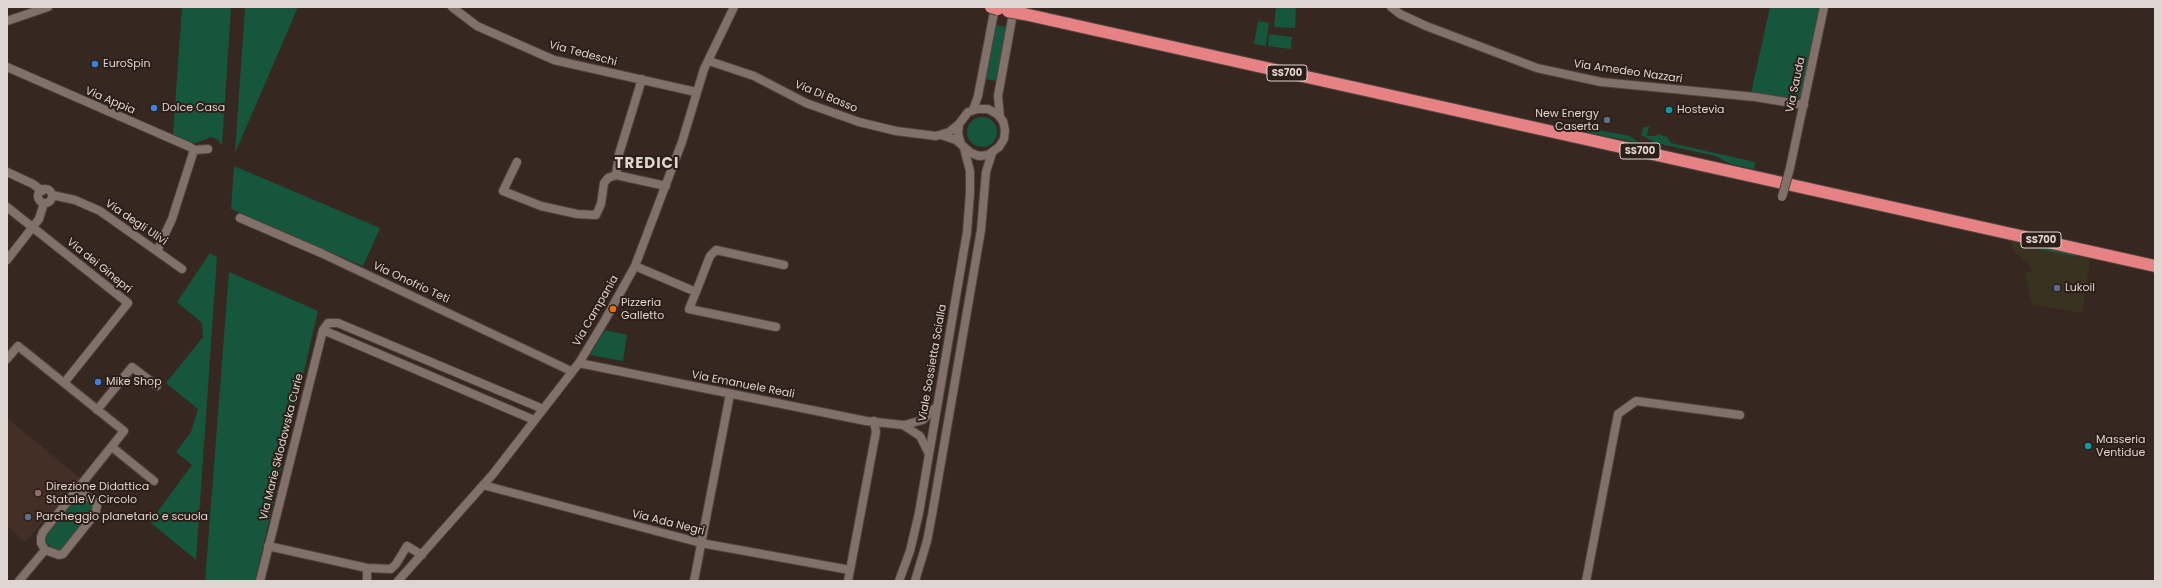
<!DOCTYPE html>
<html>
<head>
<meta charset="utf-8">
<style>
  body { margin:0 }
  #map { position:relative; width:2162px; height:588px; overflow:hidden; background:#362821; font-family:Poppins,sans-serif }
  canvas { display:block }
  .frame { position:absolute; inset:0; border:8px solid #dfd5d1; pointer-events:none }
</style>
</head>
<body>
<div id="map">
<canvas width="2162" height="588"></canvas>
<div class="frame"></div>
</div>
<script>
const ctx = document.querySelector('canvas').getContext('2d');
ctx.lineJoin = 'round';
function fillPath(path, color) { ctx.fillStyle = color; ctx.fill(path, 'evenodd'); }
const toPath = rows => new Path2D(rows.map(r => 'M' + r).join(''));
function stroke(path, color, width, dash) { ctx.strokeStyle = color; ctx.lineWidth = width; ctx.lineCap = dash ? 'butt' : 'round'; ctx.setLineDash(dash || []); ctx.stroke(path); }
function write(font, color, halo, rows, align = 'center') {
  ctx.font = font + ' Poppins,sans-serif'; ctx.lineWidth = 4; ctx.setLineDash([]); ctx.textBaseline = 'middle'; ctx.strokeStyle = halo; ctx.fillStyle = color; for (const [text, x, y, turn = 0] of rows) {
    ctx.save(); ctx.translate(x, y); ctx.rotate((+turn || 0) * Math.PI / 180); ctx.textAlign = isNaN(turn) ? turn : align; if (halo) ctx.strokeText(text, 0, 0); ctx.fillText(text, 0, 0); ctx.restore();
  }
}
fillPath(toPath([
  [2009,240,2077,257,2088,257,2090,261,2082,313,2032,304,2025,273,2032,271,2029,265,2015,251]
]), '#3a3221');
fillPath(toPath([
  [7,418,81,479,25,542,7,526]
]), '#432f26');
fillPath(toPath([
  [182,7,231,7,222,145,217,139,211,137,196,143,187,141,173,134],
  [245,7,298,7,235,153],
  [1276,7,1296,7,1295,28,1274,27],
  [1770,7,1822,7,1802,97,1799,99,1751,93],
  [1258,21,1269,23,1266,46,1254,44],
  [996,25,1007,27,996,81,986,79],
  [1269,34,1292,37,1291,49,1268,46],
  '967 132a15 15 0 1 1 30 0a15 15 0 1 1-30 0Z',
  [1577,126,1630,136,1639,143,1571,129],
  [1649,126,1647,136,1657,136,1657,134,1667,137,1671,143,1755,162,1754,169,1731,164,1715,156,1656,143,1641,135,1643,128],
  [234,166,380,228,363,266,231,209],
  [2017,242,2017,241,2083,256,2072,256,2024,246],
  [210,253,217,257,196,560,150,522,192,465,176,452,191,432,198,409,166,383,203,337,202,323,177,302],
  [229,272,318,311,255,581,205,581],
  [605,330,627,335,623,361,590,355],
  [79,488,97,510,59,555,41,537]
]), '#15563d');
const minor = toPath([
  [452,7,477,26,554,60,696,92],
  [1391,7,1400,14,1426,26,1537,68,1601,82,1755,97,1804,105],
  [7,21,48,7],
  [709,61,754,76,806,103,859,122,896,131,936,136,949,132,959,124],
  [7,67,190,147,194,150,172,219,157,251],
  [973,110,978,96,995,7],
  [1000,117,998,96,1014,8],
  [941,135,956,140,971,153,979,156,988,155,999,147,1004,139,1005,130,1003,121,997,114,988,109,978,109,968,112,959,124,958,134,961,144],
  [194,150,208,149],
  [517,162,503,191,541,206,577,214,596,215,601,204,604,183,608,178,616,175],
  [1790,168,1824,7],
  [7,172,33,184,42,191],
  [616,175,619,154,642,79],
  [616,175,666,186],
  '38 196a7 7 0 1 1 14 0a7 7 0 1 1-14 0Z',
  [52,195,75,200,100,211,182,269],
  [7,207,128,303,64,383],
  [240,218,321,253,571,371],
  [7,260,39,219,44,203],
  [635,266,696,292,710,256,716,250,784,265],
  [696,292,689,309,776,327],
  [323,330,534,420],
  [7,359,18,346,124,431,43,532,41,537,41,543,45,550,59,555,63,554,95,514,97,506,95,502,78,490],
  [579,363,866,421,903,425,920,436,928,452],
  [97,410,132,367,157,386],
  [904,425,923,420,935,408],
  [112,447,154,481],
  [483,485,701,543,850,570],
  [268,546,367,568,367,581],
  [367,568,391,569,396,564,407,546,422,555],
  [19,581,45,550],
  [260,581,323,330,328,323,338,323,543,409],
  [398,581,493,474,579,363,605,320,635,266,682,142,704,69,734,7],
  [694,581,730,394],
  [848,581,876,432,874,421],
  [899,581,910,551,919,513,967,232,970,193,970,171,964,148],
  [915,581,927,541,932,515,981,230,986,172,992,153],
  [1586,581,1618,414,1636,401,1740,415]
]);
const highway = toPath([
  [1024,14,2155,266]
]);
stroke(minor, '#4f443e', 10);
stroke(highway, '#4f443e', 14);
stroke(minor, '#82716a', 8);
stroke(highway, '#e78284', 12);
const minorBridge = toPath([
  [1782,197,1790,168]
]);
const highwayBridge = toPath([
  [991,7,998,9],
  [1008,11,1024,14]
]);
stroke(minorBridge, '#4f443e', 10, []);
stroke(highwayBridge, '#4f443e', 14, []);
stroke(minorBridge, '#82716a', 8);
stroke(highwayBridge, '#e78284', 12);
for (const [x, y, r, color] of [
  [95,64,4,"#3f7fe0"],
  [154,108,4,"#3f7fe0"],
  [1669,110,4,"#0f9aa8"],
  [1607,120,4,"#5c6f8a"],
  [2057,288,4,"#5c6f8a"],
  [613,309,4,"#e8710a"],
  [98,382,4,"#3f7fe0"],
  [2088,446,4,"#0f9aa8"],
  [38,493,4,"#8d6e63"],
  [28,517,4,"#5c6f8a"]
]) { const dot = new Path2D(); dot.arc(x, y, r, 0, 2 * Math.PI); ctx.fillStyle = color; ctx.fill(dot); stroke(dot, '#2c1e18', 1.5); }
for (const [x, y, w] of [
  [1287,73,40],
  [1640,151,40],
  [2041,240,40]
]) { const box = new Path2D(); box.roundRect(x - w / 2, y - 8, w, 16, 3); ctx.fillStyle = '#2c1e18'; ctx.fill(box); stroke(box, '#dfd5d1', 1); }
write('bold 10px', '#dfd5d1', null, [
  ["SS700",1287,73],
  ["SS700",1640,151],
  ["SS700",2041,240]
]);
write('11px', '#dfd5d1', '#2c1e18', [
  ["Via Tedeschi",583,54,15],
  ["Via Amedeo Nazzari",1628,72,8],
  ["Via Sauda",1796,85,-78],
  ["Via Di Basso",826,97,22],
  ["Via Appia",110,101,23],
  ["Via degli Ulivi",136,223,34],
  ["Via dei Ginepri",99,266,39],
  ["Via Onofrio Teti",411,283,25],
  ["Via Campania",596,311,-60],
  ["Viale Sossietta Scialla",933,363,-80],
  ["Via Emanuele Reali",743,385,11],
  ["Via Marie Sklodowska Curie",282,447,-76],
  ["Via Ada Negri",668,523,14]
]);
write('11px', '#dfd5d1', '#2c1e18', [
  ["EuroSpin",103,64],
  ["Dolce Casa",162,108],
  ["Hostevìa",1677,110],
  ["New Energy",1599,114,"right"],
  ["Caserta",1599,127,"right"],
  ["Lukoil",2065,288],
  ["Pizzeria",621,303],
  ["Galletto",621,316],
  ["Mike Shop",106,382],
  ["Masseria",2096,440],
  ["Ventidue",2096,453],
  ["Direzione Didattica",46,487],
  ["Statale V Circolo",46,500],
  ["Parcheggio planetario e scuola",36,517]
], 'left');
ctx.letterSpacing = '1px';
write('bold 15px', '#dfd5d1', '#2c1e18', [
  ["TREDICI",647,164]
]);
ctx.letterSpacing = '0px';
</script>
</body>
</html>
